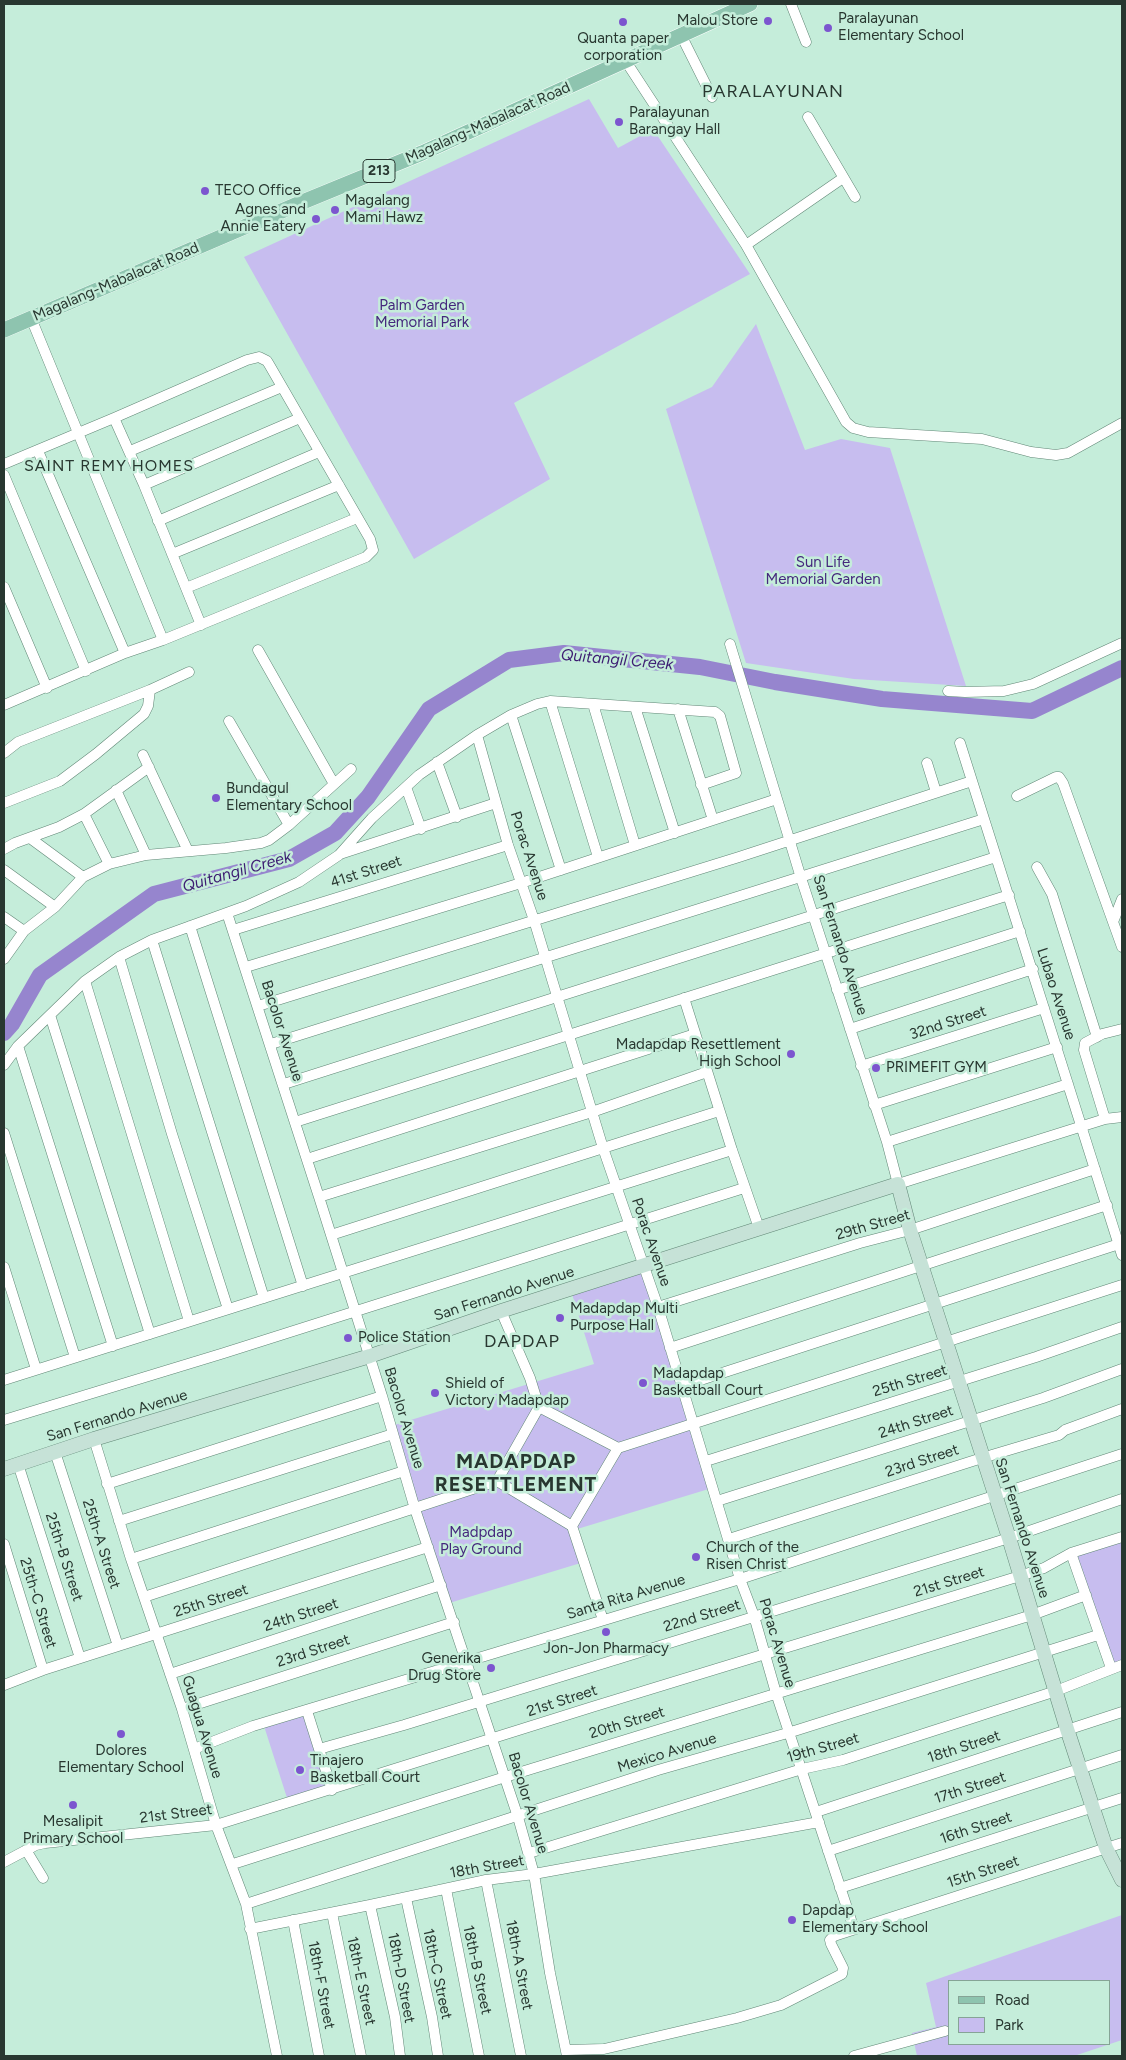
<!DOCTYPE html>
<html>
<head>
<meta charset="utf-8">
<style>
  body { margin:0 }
  #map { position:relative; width:1126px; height:2060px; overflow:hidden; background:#c5edda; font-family:Figtree,sans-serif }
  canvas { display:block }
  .frame { position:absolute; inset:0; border:5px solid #283730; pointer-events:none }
  .legend { position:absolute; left:948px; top:1980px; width:162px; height:65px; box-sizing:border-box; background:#c5edda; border:1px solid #86a496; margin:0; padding:6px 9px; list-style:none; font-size:15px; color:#283730 }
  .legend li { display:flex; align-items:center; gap:10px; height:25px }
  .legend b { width:25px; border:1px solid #86a496 }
</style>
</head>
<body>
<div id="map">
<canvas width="1126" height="2060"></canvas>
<div class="frame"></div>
<ul class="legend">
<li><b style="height:6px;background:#8ec4af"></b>Road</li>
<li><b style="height:14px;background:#c7bdef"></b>Park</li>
</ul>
</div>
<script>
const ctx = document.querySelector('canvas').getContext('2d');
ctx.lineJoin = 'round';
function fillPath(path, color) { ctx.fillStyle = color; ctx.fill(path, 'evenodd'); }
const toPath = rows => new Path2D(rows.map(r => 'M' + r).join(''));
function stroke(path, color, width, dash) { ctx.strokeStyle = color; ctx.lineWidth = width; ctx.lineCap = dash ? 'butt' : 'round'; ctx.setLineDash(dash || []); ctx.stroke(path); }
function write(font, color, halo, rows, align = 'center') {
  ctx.font = font + ' Figtree,sans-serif'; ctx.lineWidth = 5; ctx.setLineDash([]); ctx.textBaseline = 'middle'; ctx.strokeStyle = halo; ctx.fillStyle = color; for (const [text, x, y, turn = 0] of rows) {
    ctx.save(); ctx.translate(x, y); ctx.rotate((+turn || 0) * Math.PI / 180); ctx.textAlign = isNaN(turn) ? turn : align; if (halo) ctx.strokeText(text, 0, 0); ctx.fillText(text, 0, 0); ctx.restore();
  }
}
fillPath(toPath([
  [589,99,618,148,653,129,750,274,514,403,550,479,414,559,244,257],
  [756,324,805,450,841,439,890,448,966,686,854,679,746,663,666,409,712,387],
  [644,1269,712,1488,574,1530,584,1562,446,1604,391,1426,594,1364,571,1291],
  [1122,1537,1122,1665,1111,1668,1071,1553],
  [304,1713,328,1788,288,1801,264,1726],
  [1122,1915,1122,2040,1074,2056,917,2056,912,2033,936,2027,926,1983],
  [950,1981,1110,1981,1110,2044,950,2044]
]), '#c7bdef');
stroke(toPath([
  [4,1033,12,1024,40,975,154,894,289,859,335,833,368,797,429,709,509,660,564,653,700,667,775,682,882,699,1032,711,1122,668]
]), '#9685ce', 16);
const street = toPath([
  [791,4,806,42],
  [681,35,712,97],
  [625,60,746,245,846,422,853,428,868,432,982,439,1031,452,1056,455,1068,453,1122,423],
  [808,117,855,197],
  [746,245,843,178],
  [31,318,163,640],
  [114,418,144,485,201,625],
  [38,451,125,653],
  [130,451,282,387],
  [4,464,114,418,247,360,259,357,267,361,270,366,370,539,373,550,366,557,163,640,125,653,4,705],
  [4,475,86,671],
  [144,485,300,418],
  [158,521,319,452],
  [172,554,339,485],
  [4,587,47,688],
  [186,588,357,518],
  [730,644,801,878,887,1142,898,1184,1105,1119,1122,1117],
  [258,650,334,784],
  [948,691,965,692,1004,691,1033,684,1122,643],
  [550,701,598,857],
  [593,704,635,845],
  [635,707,675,833],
  [678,709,713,820],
  [511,715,561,870],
  [229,721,289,825],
  [477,735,508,845,534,920,603,1148,658,1307,740,1579,754,1616,776,1693,854,1929],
  [960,743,1122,1255],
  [4,753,18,742,150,690,189,672],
  [143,755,188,851],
  [437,762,457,817],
  [927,763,936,792],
  [406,787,421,829],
  [116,790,146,855],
  [1017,796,1056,777,1059,777,1063,783,1122,947],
  [4,803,60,781,96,754,144,714,148,706,150,690],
  [84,814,109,864],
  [30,838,83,877],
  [4,849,15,843,59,827,84,814,149,767],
  [340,854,496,803],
  [1037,867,1052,894,1097,1037],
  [4,870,55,907],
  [227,913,319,1197,382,1396,415,1509,518,1817,534,1874,550,1973,567,2056],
  [4,917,24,931],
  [1113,922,1122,899],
  [190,926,303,1286],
  [233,930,508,845],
  [152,940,264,1298],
  [119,957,172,1134,228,1309],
  [4,959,24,931,55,907,83,877,109,864,146,855,226,848,261,843,269,840,289,825,351,769],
  [246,967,521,883,777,799],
  [85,981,189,1321],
  [837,990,1020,931],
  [684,998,732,1150,759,1228],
  [258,1006,739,857,972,781],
  [50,1015,150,1334],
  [850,1029,1033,969],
  [271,1044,984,819],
  [18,1046,113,1346],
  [4,1065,18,1046,85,981,119,957,152,940,246,906,299,882,339,855,372,818,419,775,477,735,511,715,537,704,550,701,715,712,720,716,736,773,701,785],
  [861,1066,1044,1008],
  [284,1084,996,857],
  [874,1105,1057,1047],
  [1105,1119,1084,1050,1085,1043,1102,1034,1122,1029],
  [295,1122,1009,895],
  [4,1133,75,1357],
  [887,1142,1068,1084],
  [307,1159,695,1034],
  [319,1197,592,1112,707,1072],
  [331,1235,719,1111],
  [4,1267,36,1369],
  [658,1307,860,1243,910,1230,1095,1169],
  [501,1311,530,1378,539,1407],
  [670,1348,1107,1205],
  [4,1380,732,1150],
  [682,1386,1119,1244],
  [4,1420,224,1353,744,1188],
  [94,1439,131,1559,182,1709,216,1825,246,1904,277,2056],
  [55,1452,118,1646],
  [706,1461,1036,1357,1122,1327],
  [18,1464,80,1658],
  [497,1481,572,1526,618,1448,1122,1285],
  [107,1484,382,1396],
  [717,1501,1043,1398,1122,1369],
  [119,1521,393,1434],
  [572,1526,603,1620],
  [729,1539,982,1458,1059,1435,1065,1430,1122,1409],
  [4,1544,43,1670],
  [1071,1553,1111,1668],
  [131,1559,404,1471],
  [144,1597,497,1481,539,1407,618,1448],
  [170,1674,441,1585],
  [4,1685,43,1670,428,1547],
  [182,1709,454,1622],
  [307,1711,332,1790],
  [194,1749,253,1726,740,1579,1122,1454],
  [319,1749,404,1725,1009,1538,1122,1499],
  [816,1812,1122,1712],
  [26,1850,43,1878],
  [828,1851,1122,1755],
  [529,1853,802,1769,843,1760,1056,1691,1122,1665],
  [4,1862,36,1845,45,1843,216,1825,592,1707,1020,1576,1044,1568,1071,1553,1122,1537],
  [233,1864,505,1777,1032,1615,1086,1595],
  [486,1880,521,2056],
  [840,1888,1122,1798],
  [446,1889,479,2056],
  [406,1898,432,2017,438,2056],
  [246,1904,658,1770,791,1732,1098,1635],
  [370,1905,395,2017,400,2056],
  [332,1913,361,2056],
  [293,1920,319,2056],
  [250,1929,370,1905,486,1880,534,1874,819,1822],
  [566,2050,604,2049,737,2018,781,2005,842,1974,843,1968,831,1944,830,1940,834,1936,1122,1843],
  [854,2056,945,2031]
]);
const secondary = toPath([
  [4,1469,94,1439,370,1356,501,1311,898,1184,910,1230,1009,1538,1067,1729,1106,1848,1122,1880]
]);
const primary = toPath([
  [4,330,305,201,422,153,750,4]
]);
stroke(street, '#618776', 11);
stroke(secondary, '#618776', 15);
stroke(primary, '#fff', 16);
stroke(street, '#fff', 10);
stroke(secondary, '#c6e2d7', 14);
stroke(primary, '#8ec4af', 15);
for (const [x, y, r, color] of [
  [768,21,5,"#7c55cf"],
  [623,22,5,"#7c55cf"],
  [828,28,5,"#7c55cf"],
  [619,122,5,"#7c55cf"],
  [205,191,5,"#7c55cf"],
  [335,210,5,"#7c55cf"],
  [316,219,5,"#7c55cf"],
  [216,798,5,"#7c55cf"],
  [791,1054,5,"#7c55cf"],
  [876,1068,5,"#7c55cf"],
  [560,1318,5,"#7c55cf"],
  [348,1338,5,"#7c55cf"],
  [643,1383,5,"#7c55cf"],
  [435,1393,5,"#7c55cf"],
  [696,1557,5,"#7c55cf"],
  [606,1632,5,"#7c55cf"],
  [491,1668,5,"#7c55cf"],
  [121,1734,5,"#7c55cf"],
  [300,1770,5,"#7c55cf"],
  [73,1805,5,"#7c55cf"],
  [792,1920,5,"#7c55cf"]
]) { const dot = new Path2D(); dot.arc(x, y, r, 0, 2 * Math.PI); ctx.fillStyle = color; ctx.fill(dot); stroke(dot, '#c5edda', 2); }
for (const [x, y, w] of [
  [379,171,32]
]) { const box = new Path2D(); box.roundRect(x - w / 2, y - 11.5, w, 23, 4); ctx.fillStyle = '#c5edda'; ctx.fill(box); stroke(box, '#283730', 1); }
write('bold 14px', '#283730', null, [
  ["213",379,171]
]);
write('15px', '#283730', '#c5edda', [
  ["Paralayunan",838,19],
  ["Elementary School",838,36],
  ["Malou Store",758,21,"right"],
  ["Quanta paper",623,39,"center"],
  ["corporation",623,56,"center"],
  ["Paralayunan",629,113],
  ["Barangay Hall",629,130],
  ["TECO Office",215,191],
  ["Magalang",345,201],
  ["Mami Hawz",345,218],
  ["Agnes and",306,210,"right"],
  ["Annie Eatery",306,227,"right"],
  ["Bundagul",226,789],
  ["Elementary School",226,806],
  ["Madapdap Resettlement",781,1045,"right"],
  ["High School",781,1062,"right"],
  ["PRIMEFIT GYM",886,1068],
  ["Madapdap Multi",570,1309],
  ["Purpose Hall",570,1326],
  ["Police Station",358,1338],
  ["Madapdap",653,1374],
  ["Basketball Court",653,1391],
  ["Shield of",445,1384],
  ["Victory Madapdap",445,1401],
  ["Church of the",706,1548],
  ["Risen Christ",706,1565],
  ["Jon-Jon Pharmacy",606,1649,"center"],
  ["Generika",481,1659,"right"],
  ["Drug Store",481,1676,"right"],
  ["Dolores",121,1751,"center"],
  ["Elementary School",121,1768,"center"],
  ["Tinajero",310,1761],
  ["Basketball Court",310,1778],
  ["Mesalipit",73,1822,"center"],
  ["Primary School",73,1839,"center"],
  ["Dapdap",802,1911],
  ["Elementary School",802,1928]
], 'left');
write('15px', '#283730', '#c5edda', [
  ["Magalang-Mabalacat Road",488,123,-24],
  ["Magalang-Mabalacat Road",116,282,-23],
  ["Porac Avenue",529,856,72],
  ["41st Street",366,872,-18],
  ["San Fernando Avenue",840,945,72],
  ["Lubao Avenue",1056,994,72],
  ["32nd Street",948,1023,-18],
  ["Bacolor Avenue",282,1031,72],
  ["29th Street",873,1225,-16],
  ["Porac Avenue",651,1242,71],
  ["San Fernando Avenue",504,1294,-18],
  ["25th Street",910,1381,-17],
  ["San Fernando Avenue",117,1416,-17],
  ["Bacolor Avenue",404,1418,73],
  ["24th Street",916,1422,-18],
  ["23rd Street",922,1461,-18],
  ["San Fernando Avenue",1022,1528,72],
  ["25th-A Street",101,1544,72],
  ["25th-B Street",64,1557,72],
  ["21st Street",949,1582,-17],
  ["Santa Rita Avenue",626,1597,-17],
  ["25th Street",211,1601,-18],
  ["25th-C Street",38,1603,73],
  ["24th Street",301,1615,-18],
  ["22nd Street",702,1616,-17],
  ["Porac Avenue",777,1643,73],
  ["23rd Street",313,1651,-18],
  ["21st Street",562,1701,-18],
  ["20th Street",627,1723,-17],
  ["Guagua Avenue",202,1727,73],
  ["18th Street",964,1747,-18],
  ["19th Street",823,1748,-16],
  ["Mexico Avenue",667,1753,-17],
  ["17th Street",970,1788,-18],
  ["Bacolor Avenue",528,1803,73],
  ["21st Street",176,1814,-7],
  ["16th Street",976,1828,-18],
  ["18th Street",487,1867,-10],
  ["15th Street",983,1872,-18],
  ["18th-A Street",519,1965,79],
  ["18th-B Street",477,1970,78],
  ["18th-C Street",437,1974,78],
  ["18th-D Street",401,1978,79],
  ["18th-E Street",361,1981,78],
  ["18th-F Street",321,1985,79]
]);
write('15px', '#45287d', '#c5edda', [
  ["Palm Garden",422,306],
  ["Memorial Park",422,323],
  ["Sun Life",823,563],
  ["Memorial Garden",823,580],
  ["Madpdap",481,1533],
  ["Play Ground",481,1550]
]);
ctx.letterSpacing = '1px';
write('16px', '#283730', '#c5edda', [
  ["SAINT REMY HOMES",109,466]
]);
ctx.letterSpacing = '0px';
write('italic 16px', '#3c1c72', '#c5edda', [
  ["Quitangil Creek",617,660,5],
  ["Quitangil Creek",237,872,-16]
]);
ctx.letterSpacing = '1px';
write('18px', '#283730', '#c5edda', [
  ["PARALAYUNAN",773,92],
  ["DAPDAP",522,1342]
]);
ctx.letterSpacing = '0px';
ctx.letterSpacing = '1px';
write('bold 20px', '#283730', '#c5edda', [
  ["MADAPDAP",516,1462],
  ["RESETTLEMENT",516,1485]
]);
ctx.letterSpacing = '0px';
</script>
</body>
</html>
